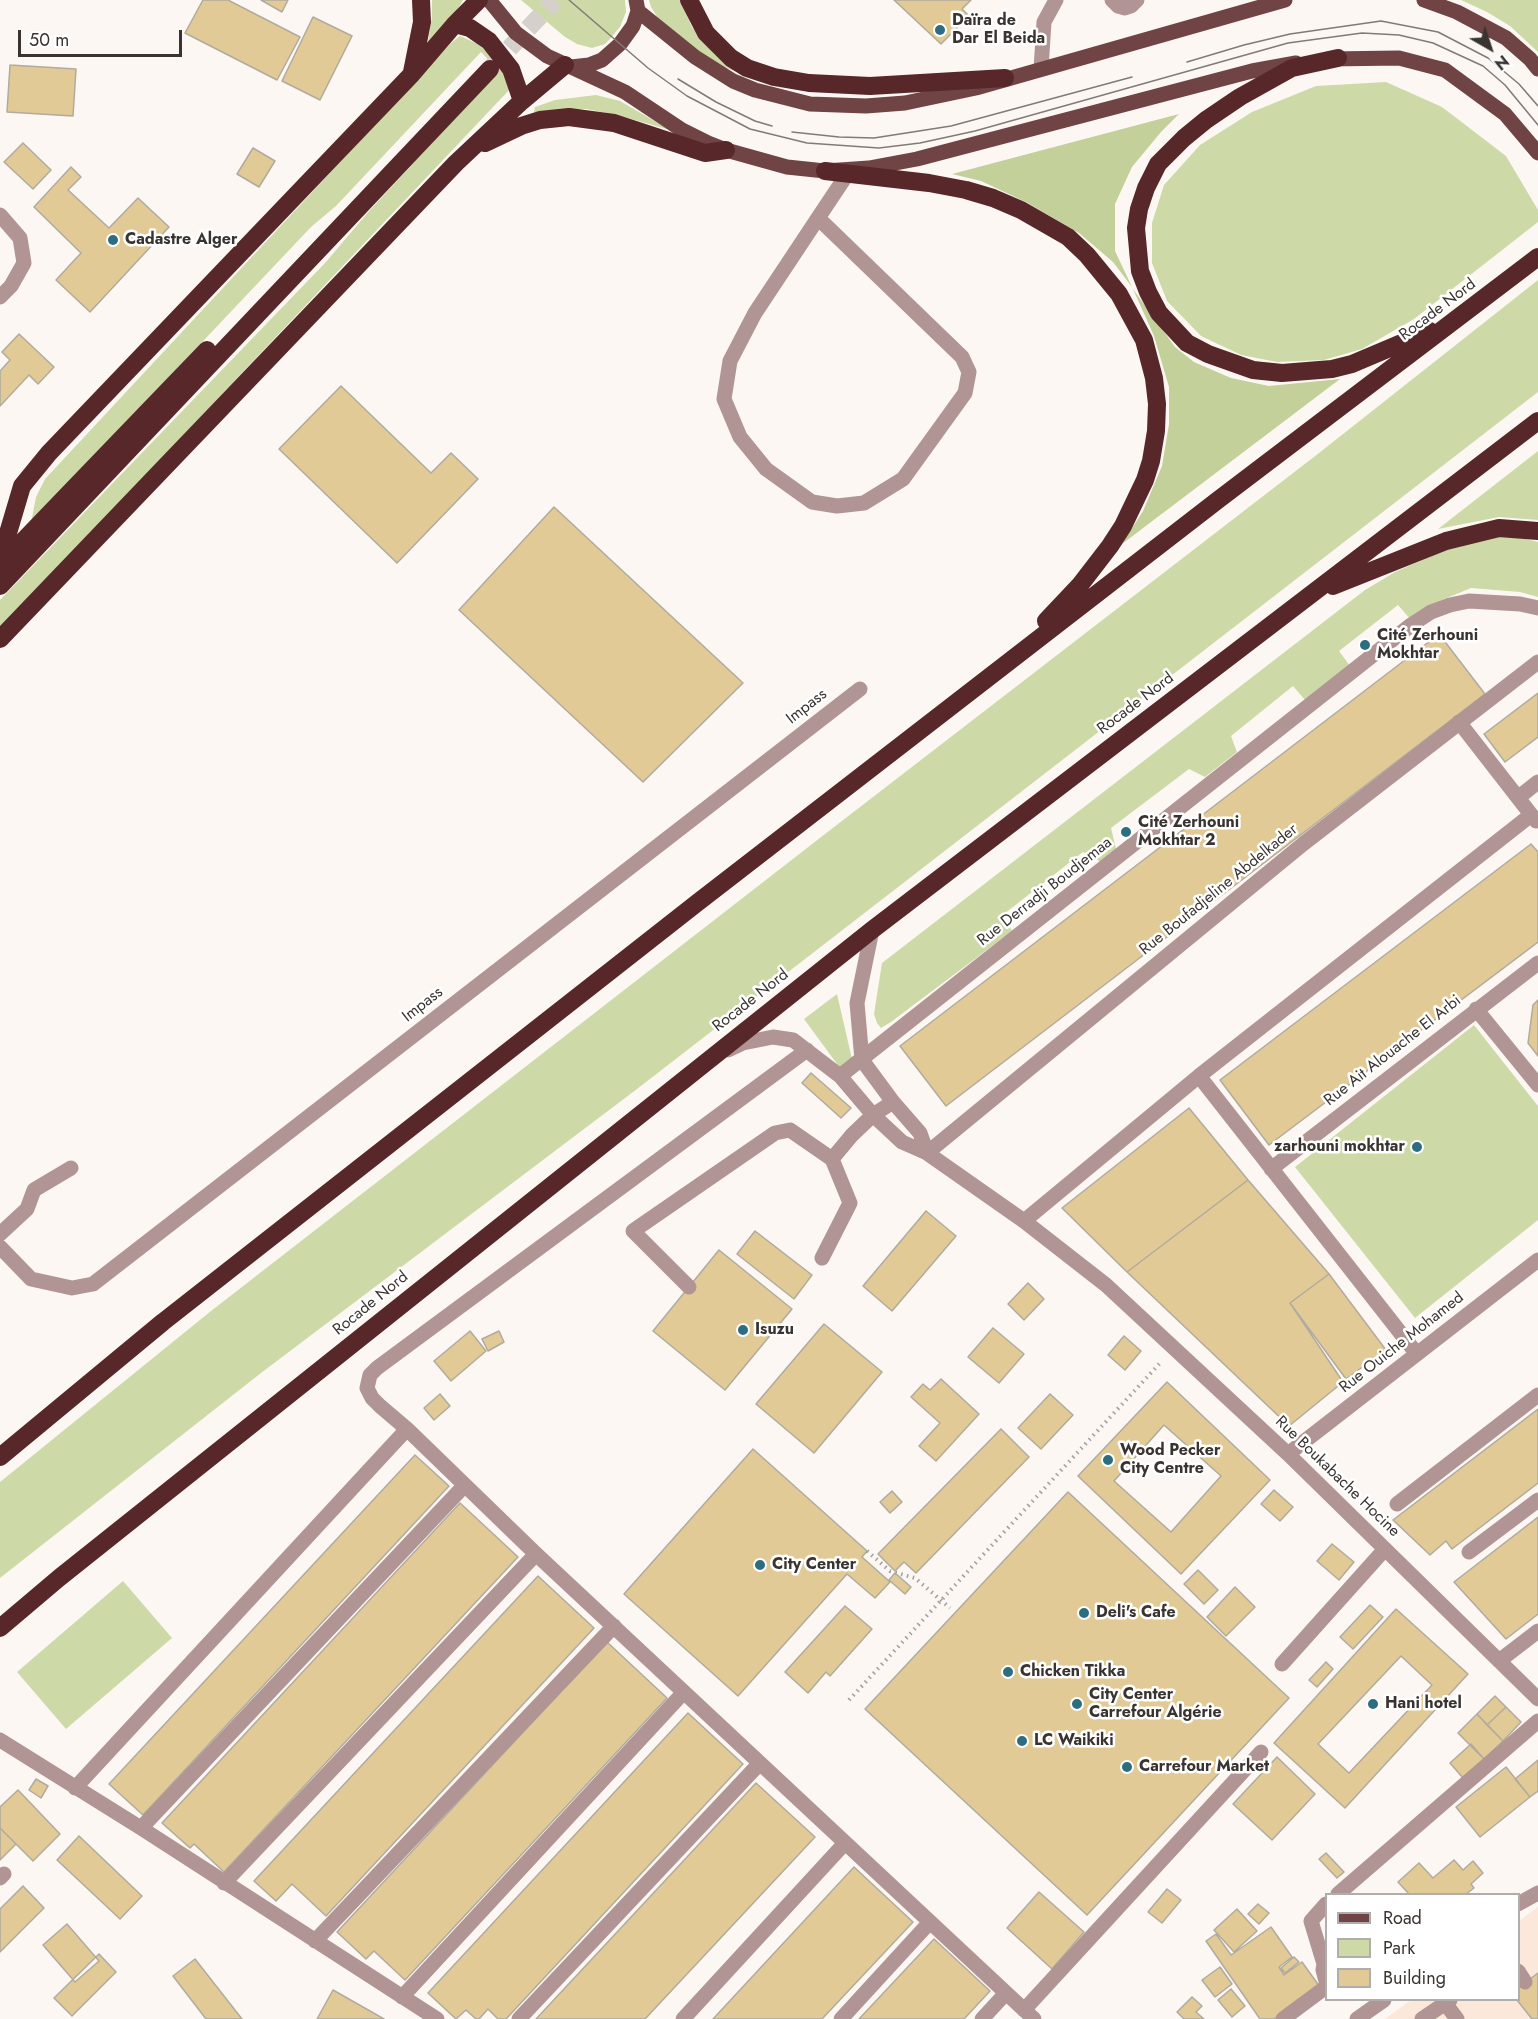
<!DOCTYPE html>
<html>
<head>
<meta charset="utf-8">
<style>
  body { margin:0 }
  #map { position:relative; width:1538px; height:2019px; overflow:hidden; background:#fdf7f4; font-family:Jost,sans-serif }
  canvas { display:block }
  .legend { position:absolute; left:1325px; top:1893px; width:195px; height:108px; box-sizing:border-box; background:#fff; border:2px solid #b0aead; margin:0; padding:8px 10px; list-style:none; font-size:18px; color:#3a3431 }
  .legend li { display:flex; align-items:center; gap:12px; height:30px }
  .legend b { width:30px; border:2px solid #b0aead }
  .north { position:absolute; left:1460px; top:18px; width:60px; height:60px; -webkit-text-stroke:4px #fff; paint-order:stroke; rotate:141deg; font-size:16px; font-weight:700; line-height:24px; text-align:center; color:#3a3431 }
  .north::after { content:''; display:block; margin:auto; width:21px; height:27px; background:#3a3431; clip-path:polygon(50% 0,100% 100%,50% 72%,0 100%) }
  .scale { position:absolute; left:18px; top:30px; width:164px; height:27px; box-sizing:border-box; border:3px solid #3a3431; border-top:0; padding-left:8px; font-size:18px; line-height:21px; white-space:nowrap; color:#3a3431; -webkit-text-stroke:4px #fff; paint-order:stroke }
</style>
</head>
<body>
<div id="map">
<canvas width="1538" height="2019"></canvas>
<ul class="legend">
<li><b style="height:8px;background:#704344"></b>Road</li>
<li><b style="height:16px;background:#cddaa8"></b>Park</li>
<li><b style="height:16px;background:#e2ca96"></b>Building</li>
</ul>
<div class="north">N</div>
<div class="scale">50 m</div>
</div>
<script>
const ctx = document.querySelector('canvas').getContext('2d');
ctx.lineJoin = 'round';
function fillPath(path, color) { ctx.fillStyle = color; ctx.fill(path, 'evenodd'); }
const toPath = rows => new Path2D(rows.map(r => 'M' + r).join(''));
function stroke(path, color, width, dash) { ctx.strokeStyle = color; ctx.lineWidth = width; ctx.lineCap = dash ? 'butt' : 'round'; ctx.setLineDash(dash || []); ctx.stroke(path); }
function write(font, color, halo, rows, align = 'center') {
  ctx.font = font + ' Jost,sans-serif'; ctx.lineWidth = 5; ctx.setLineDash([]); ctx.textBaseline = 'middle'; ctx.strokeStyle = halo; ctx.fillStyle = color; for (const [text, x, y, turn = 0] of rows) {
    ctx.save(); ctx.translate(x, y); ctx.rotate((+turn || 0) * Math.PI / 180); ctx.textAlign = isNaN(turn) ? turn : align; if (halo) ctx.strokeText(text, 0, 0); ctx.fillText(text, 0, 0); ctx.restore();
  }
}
fillPath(toPath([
  [1538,1907,1538,2019,1385,2019,1411,2000,1518,2000,1519,1921]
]), '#fce7db');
fillPath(toPath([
  [432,0,463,0,451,22,427,48,432,17],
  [521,0,625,0,626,12,620,27,609,40,605,44,592,48,577,44,565,37],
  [649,0,680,0,692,27,712,51,759,81,697,56,666,31,651,7],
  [1461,0,1538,0,1538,52,1510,26,1487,12],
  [460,36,478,44,505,68,511,88,0,629,0,600,325,263,370,210,499,71,481,52,336,206,311,227,31,523,36,497,45,479,451,43],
  [1386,82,1442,107,1506,156,1538,210,1538,222,1414,319,1362,349,1324,360,1277,362,1241,355,1201,336,1167,301,1152,263,1152,223,1164,185,1200,145,1252,112,1316,86],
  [596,95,620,101,670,130,617,115,586,109,566,109,539,113,534,112,535,107,555,100],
  [1538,280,1538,392,637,1089,261,1373,0,1578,0,1482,211,1311,825,834,1319,453],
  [1538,451,1538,520,1499,517,1438,529],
  [1488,537,1518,537,1538,542,1538,597,1520,592,1471,588,1430,605,1411,620,1398,605,1339,651,1350,666,1305,700,1293,686,1231,736,1237,752,1205,777,1189,769,1111,828,1116,849,1101,862,1083,852,1004,914,1012,931,891,1022,881,1028,877,1023,874,1014,882,963,1365,590,1395,572,1443,551],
  [837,994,852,1059,840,1068,804,1019],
  [1474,1025,1538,1106,1538,1220,1415,1318,1295,1167],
  [123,1581,172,1638,66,1729,17,1672]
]), '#cddaa8');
fillPath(toPath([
  [1179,114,1161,132,1132,167,1115,204,1115,251,1132,287,1113,262,1079,233,1026,202,981,181,952,174],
  [1133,289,1175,347,1194,362,1231,378,1269,386,1340,379,1122,544,1143,511,1162,466,1169,424,1169,387,1154,336]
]), '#c3d09a');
const building = toPath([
  [203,0,228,0,300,37,277,80,185,33,203,0],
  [261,0,288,0,282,12,261,0],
  [894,0,971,0,962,9,969,16,941,44,894,0],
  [313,17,352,36,320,100,282,81,313,17],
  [10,65,76,69,73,116,7,112,10,65],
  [23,143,51,170,33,189,4,162,23,143],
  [253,148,275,161,259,187,237,174,253,148],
  [71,167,81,177,68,190,109,228,138,198,169,227,90,312,56,280,81,253,34,207,71,167],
  [19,334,54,367,38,384,29,375,0,406,0,371,10,360,2,352,19,334],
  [341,386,431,473,451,453,478,479,397,563,279,449,341,386],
  [554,507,743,683,643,782,459,610,554,507],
  [1439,634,1485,694,946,1106,900,1046,1439,634],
  [1538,693,1538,737,1505,762,1484,734,1538,693],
  [1531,844,1538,852,1538,942,1269,1145,1220,1080,1531,844],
  [1538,1000,1538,1056,1528,1043,1533,1005,1538,1000],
  [811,1073,851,1108,841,1118,802,1083,811,1073],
  [1189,1108,1248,1180,1127,1272,1062,1208,1189,1108],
  [1248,1180,1329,1274,1290,1303,1343,1382,1289,1426,1127,1272,1248,1180],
  [926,1211,956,1236,892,1311,863,1286,926,1211],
  [755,1231,812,1275,794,1299,737,1254,755,1231],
  [719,1250,792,1309,725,1390,653,1331,719,1250],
  [1329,1274,1386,1350,1346,1379,1290,1303,1329,1274],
  [1028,1283,1044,1299,1024,1320,1008,1304,1028,1283],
  [824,1324,882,1372,814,1453,756,1404,824,1324],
  [993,1328,1024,1354,999,1383,968,1357,993,1328],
  [470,1331,486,1351,451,1381,434,1361,470,1331],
  [499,1331,504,1342,488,1351,482,1339,499,1331],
  [1124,1336,1141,1351,1125,1370,1108,1355,1124,1336],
  [941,1379,979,1414,936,1461,919,1446,940,1423,911,1397,923,1384,930,1390,941,1379],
  [1167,1382,1270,1480,1181,1574,1078,1476,1167,1382],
  [440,1394,450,1406,434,1420,424,1408,440,1394],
  [1050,1394,1073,1415,1041,1449,1018,1428,1050,1394],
  [1538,1409,1538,1483,1452,1549,1446,1541,1430,1555,1393,1520,1538,1409],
  [1164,1425,1221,1476,1171,1532,1114,1481,1164,1425],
  [1001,1429,1029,1457,916,1573,904,1562,895,1571,878,1554,1001,1429],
  [753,1449,867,1551,862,1557,890,1582,875,1598,847,1574,738,1696,624,1594,753,1449],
  [415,1455,449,1486,143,1815,109,1784,415,1455],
  [1274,1490,1293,1507,1280,1521,1261,1504,1274,1490],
  [892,1491,902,1502,890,1513,880,1502,892,1491],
  [1068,1492,1289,1698,1087,1915,865,1709,1068,1492],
  [460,1503,518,1557,224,1872,194,1844,190,1848,162,1823,460,1503],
  [1538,1517,1538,1614,1506,1639,1454,1582,1538,1517],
  [1332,1544,1354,1562,1339,1580,1317,1561,1332,1544],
  [1198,1570,1218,1590,1204,1604,1184,1584,1198,1570],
  [895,1573,911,1587,905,1594,889,1580,895,1573],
  [538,1576,594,1628,326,1916,292,1884,276,1901,254,1881,538,1576],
  [1235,1587,1255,1607,1226,1636,1207,1617,1235,1587],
  [1370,1605,1383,1617,1353,1649,1340,1637,1370,1605],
  [845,1606,872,1629,830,1676,826,1672,808,1693,785,1672,845,1606],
  [1396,1609,1468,1674,1345,1808,1274,1743,1396,1609],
  [607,1642,667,1698,405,1980,374,1951,366,1959,337,1932,607,1642],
  [1401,1656,1432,1685,1349,1773,1318,1744,1401,1656],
  [1326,1662,1333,1669,1317,1687,1309,1680,1326,1662],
  [1495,1696,1506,1707,1487,1725,1477,1714,1495,1696],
  [1506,1707,1521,1722,1503,1741,1487,1725,1506,1707],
  [688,1713,743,1764,506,2019,498,2019,488,2009,479,2019,476,2019,466,2010,456,2019,428,1993,688,1713],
  [1477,1714,1503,1741,1484,1759,1458,1733,1477,1714],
  [1471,1744,1484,1759,1463,1778,1450,1763,1471,1744],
  [1277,1757,1315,1794,1272,1840,1233,1804,1277,1757],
  [1538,1760,1538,1791,1530,1797,1515,1779,1538,1760],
  [1506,1767,1530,1797,1480,1837,1456,1807,1506,1767],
  [36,1779,48,1786,41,1798,29,1790,36,1779],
  [756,1783,815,1837,645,2019,536,2019,756,1783],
  [18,1790,60,1834,33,1861,0,1828,0,1807,18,1790],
  [0,1828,16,1844,0,1860,0,1828],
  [79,1836,142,1896,120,1919,57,1860,79,1836],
  [1326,1853,1344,1872,1337,1878,1319,1859,1326,1853],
  [1454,1860,1463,1870,1473,1861,1483,1873,1471,1884,1474,1888,1466,1894,1409,1894,1398,1882,1419,1863,1433,1878,1454,1860],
  [854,1867,913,1922,822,2019,713,2019,854,1867],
  [23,1886,44,1908,0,1952,0,1909,23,1886],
  [1167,1889,1181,1900,1162,1923,1148,1912,1167,1889],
  [1039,1892,1084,1932,1052,1969,1007,1928,1039,1892],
  [1258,1904,1269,1913,1259,1924,1248,1914,1258,1904],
  [1237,1909,1257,1931,1234,1952,1214,1930,1237,1909],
  [67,1924,99,1961,75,1982,43,1945,67,1924],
  [1271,1927,1292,1957,1279,1967,1284,1975,1302,1962,1320,1987,1274,2019,1260,2019,1206,1941,1216,1934,1231,1955,1271,1927],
  [934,1939,990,1991,964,2019,859,2019,934,1939],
  [99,1954,116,1972,72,2016,54,1998,99,1954],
  [1294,1957,1299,1962,1285,1973,1281,1968,1294,1957],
  [195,1959,242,2019,206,2019,173,1976,195,1959],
  [1220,1967,1232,1984,1215,1997,1202,1980,1220,1967],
  [1538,1973,1538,2019,1532,2019,1517,2000,1518,1988,1538,1973],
  [1231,1989,1245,2006,1232,2017,1218,2000,1231,1989],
  [333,1990,384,2019,317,2019,333,1990],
  [1192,1997,1202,2006,1196,2012,1204,2019,1184,2019,1177,2012,1192,1997]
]);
fillPath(building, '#e2ca96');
stroke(building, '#b0ab9e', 1.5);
stroke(toPath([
  [491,68,555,0]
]), '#d6d0cd', 18, [18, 9]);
stroke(toPath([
  [867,1551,890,1571,915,1578,950,1608],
  [849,1700,1162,1361]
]), '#a49e9b', 4, [1.5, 4.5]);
stroke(toPath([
  [1112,0,1118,6,1125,8,1131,6,1137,0],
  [1041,69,1044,22,1056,0],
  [0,215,20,238,24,263,11,286,0,297],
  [818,218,962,357,969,372,965,393,903,479,864,503,837,506,812,502,766,469,740,437,724,399,730,361,755,313,818,218,848,173],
  [1459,722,1536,821],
  [1519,797,1538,782],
  [1476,1009,1538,1085],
  [728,1050,743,1043,773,1037,793,1040,840,1076,873,1115,902,1142,927,1153,1024,1221,1106,1285,1288,1454,1538,1699],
  [807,1050,377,1368,370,1375,367,1388,372,1398,380,1406,407,1429,536,1554,1034,2019],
  [862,1060,857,1003,872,930],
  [862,1060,893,1102,920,1133,927,1153],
  [840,1076,1411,625,1431,612,1450,605,1469,601,1520,604,1538,608],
  [1199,1076,1417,1354],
  [927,1153,1303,844,1538,662],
  [1271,1169,1538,963],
  [1024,1221,1199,1076,1531,815],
  [0,1234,27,1209,34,1190,71,1168],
  [0,1247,31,1279,72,1288,93,1284,860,689],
  [822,1258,850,1203,832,1159],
  [689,1287,633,1231,775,1133,790,1130,832,1159,852,1135,873,1115,893,1102],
  [1288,1454,1538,1260],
  [1397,1504,1538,1395],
  [1469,1552,1538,1500],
  [1499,1661,1538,1631],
  [1282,1664,1385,1549],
  [0,1740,141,1828,437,2019],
  [75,1788,407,1429],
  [141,1828,464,1486],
  [0,1878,4,1874],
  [224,1883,536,1554],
  [1338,1894,1538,1721],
  [1326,1904,1311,1921,1324,1964,1323,1970,1326,1981],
  [1518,1904,1538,1893],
  [315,1941,614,1626],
  [1518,1971,1525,1982],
  [402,1997,684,1692],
  [1445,2003,1457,2019],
  [1024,2010,1261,1752],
  [519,2019,760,1763],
  [683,2019,845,1843],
  [841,2019,930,1922],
  [982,2019,1006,1993],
  [1283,2019,1326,1987],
  [1357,2019,1384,2000],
  [1422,2019,1450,2000]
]), '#b09594', 15);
stroke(toPath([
  [489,0,516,33,547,56,571,67,589,65,602,60,620,44,633,26,638,11,636,0],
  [1424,0,1457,12,1506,38,1530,59,1538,69],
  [638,11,695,57,733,81,755,90,810,104,866,106,905,103,976,88,1285,0],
  [1329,59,1399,58,1445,70,1505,114,1538,153],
  [571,67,625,92,682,130,708,143,726,150,787,167,825,171,869,168,917,159,1252,71,1296,63]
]), '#704344', 15);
stroke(toPath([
  [689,0,706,33,731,58,747,68,774,77,809,83,870,86,1005,78],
  [455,24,470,28,489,41,511,69,522,101],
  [1338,58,1292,68,1240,97,1206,120,1184,138,1158,164,1146,188,1139,209,1136,228,1140,271,1148,292,1159,313,1187,343,1208,354,1253,370,1282,373,1332,369,1352,364,1430,331],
  [412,72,422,22,421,0],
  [485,143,521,126,540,120,569,117,614,123,705,153,726,150],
  [825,171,929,183,966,190,993,198,1021,210,1068,237,1087,255,1119,294,1144,340,1154,378,1157,404,1156,431,1151,461,1145,480,1123,526,1110,546,1080,585,1046,621],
  [0,560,22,486,49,453,412,74,455,24,479,0],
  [1,564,207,350],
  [0,586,490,69],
  [1333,586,1446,541,1499,528,1538,531],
  [0,639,456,163,522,101,565,65],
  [0,1457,163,1322,697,903,1218,500,1538,257],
  [0,1628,59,1578,872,930,1538,421]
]), '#582729', 18);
stroke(toPath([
  [569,0,648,68,687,96,750,129,807,143,879,148,920,143,975,131,1288,43,1362,33,1399,35,1433,43,1483,66,1505,85,1538,125],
  [1187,62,1244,45,1290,34,1381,21,1438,32,1488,58,1519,84,1538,106],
  [678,79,716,102,755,121,772,126],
  [792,132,839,137,874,138,951,126,1132,77]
]), '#817b78', 1.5);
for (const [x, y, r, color] of [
  [940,30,6,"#2c6d80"],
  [113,240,6,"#2c6d80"],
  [1365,645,6,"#2c6d80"],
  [1126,832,6,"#2c6d80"],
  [1417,1147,6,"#2c6d80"],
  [743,1330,6,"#2c6d80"],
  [1108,1460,6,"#2c6d80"],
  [760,1565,6,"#2c6d80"],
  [1084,1613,6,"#2c6d80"],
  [1008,1672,6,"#2c6d80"],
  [1077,1704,6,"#2c6d80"],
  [1373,1704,6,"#2c6d80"],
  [1022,1741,6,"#2c6d80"],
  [1127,1767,6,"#2c6d80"]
]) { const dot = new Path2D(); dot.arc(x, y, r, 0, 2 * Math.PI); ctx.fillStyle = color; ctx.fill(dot); stroke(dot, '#fff', 2); }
write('bold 16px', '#3a3431', '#fff', [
  ["Daïra de",952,21],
  ["Dar El Beida",952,39],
  ["Cadastre Alger",125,240],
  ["Cité Zerhouni",1377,636],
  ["Mokhtar",1377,654],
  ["Cité Zerhouni",1138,823],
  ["Mokhtar 2",1138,841],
  ["zarhouni mokhtar",1405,1147,"right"],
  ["Isuzu",755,1330],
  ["Wood Pecker",1120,1451],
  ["City Centre",1120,1469],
  ["City Center",772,1565],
  ["Deli's Cafe",1096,1613],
  ["Chicken Tikka",1020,1672],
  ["City Center",1089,1695],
  ["Carrefour Algérie",1089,1713],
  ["Hani hotel",1385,1704],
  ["LC Waikiki",1034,1741],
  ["Carrefour Market",1139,1767]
], 'left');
write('16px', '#3a3431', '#fff', [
  ["Rocade Nord",1438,310,-37],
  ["Rocade Nord",1136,704,-37],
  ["Impass",807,707,-38],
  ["Rue Boufadjeline Abdelkader",1219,890,-39],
  ["Rue Derradji Boudjemaa",1045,892,-38],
  ["Rocade Nord",751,1001,-38],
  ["Impass",423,1005,-38],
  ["Rue Ait Alouache El Arbi",1393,1051,-38],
  ["Rocade Nord",371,1304,-39],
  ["Rue Ouiche Mohamed",1402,1343,-38],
  ["Rue Boukabache Hocine",1337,1477,44]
]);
</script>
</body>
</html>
